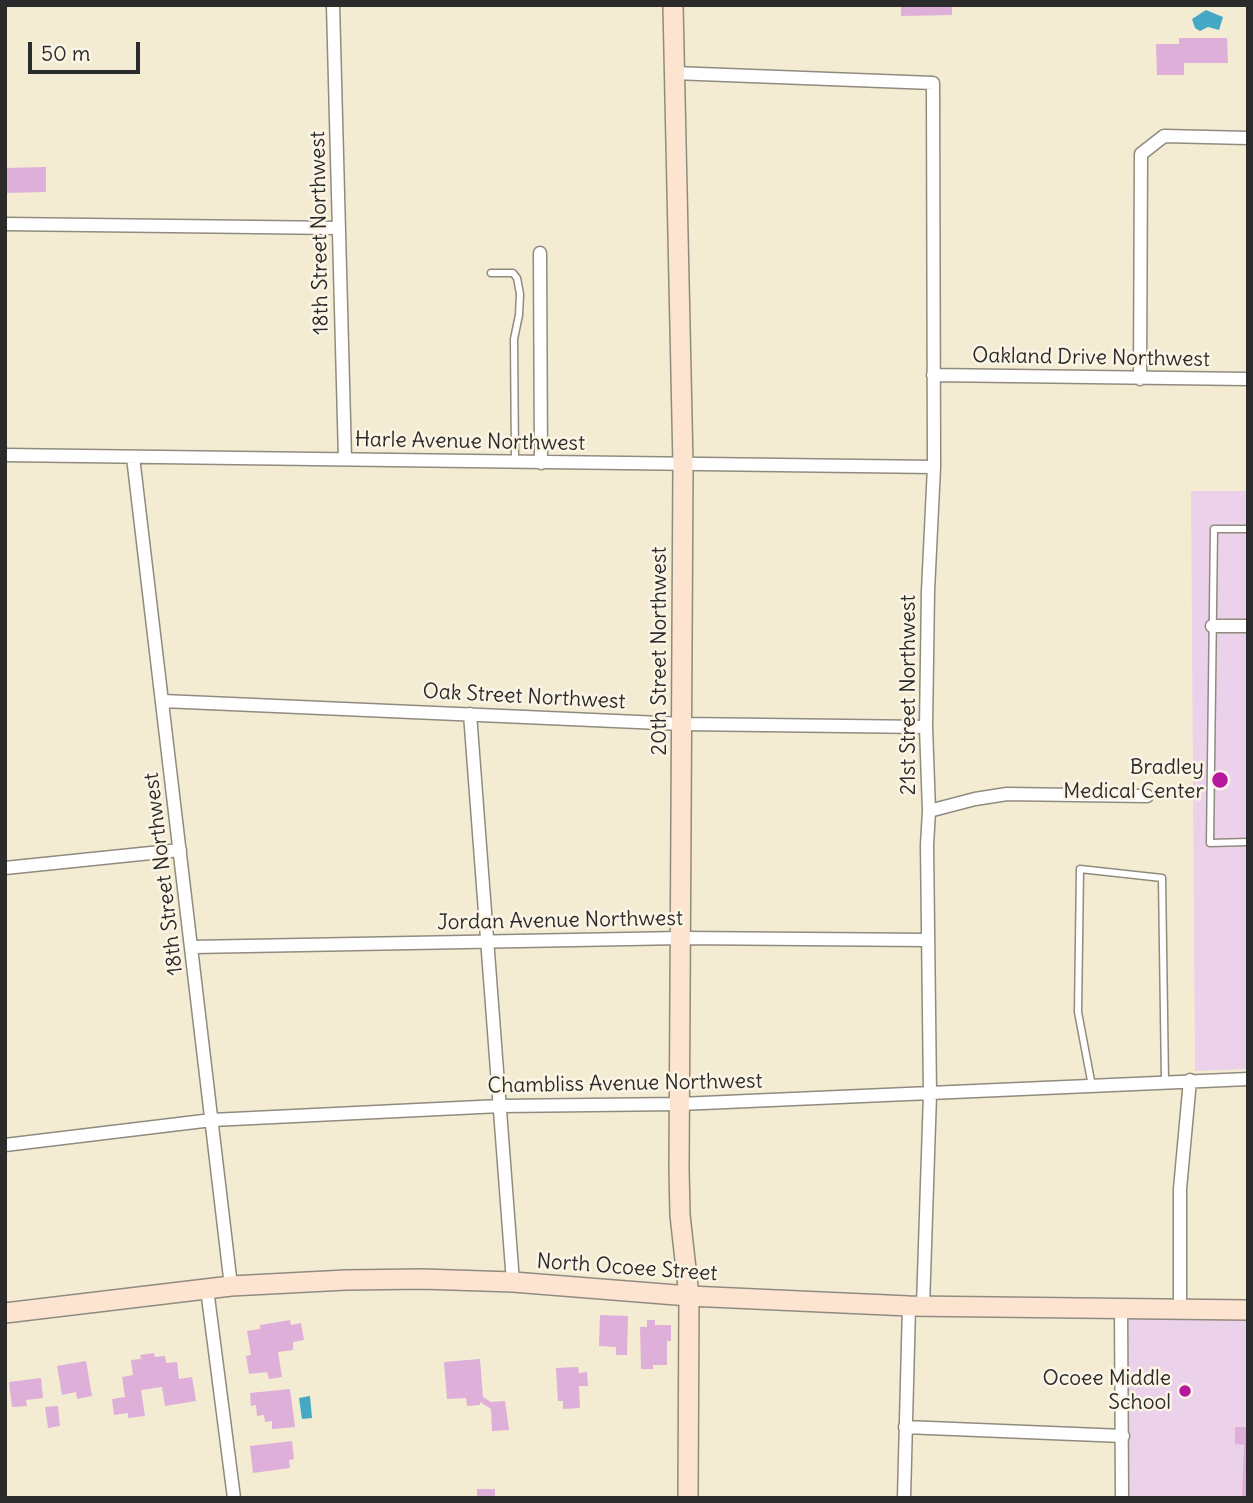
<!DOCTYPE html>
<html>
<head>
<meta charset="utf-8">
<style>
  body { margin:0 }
  #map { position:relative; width:1253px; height:1503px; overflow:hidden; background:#f4ebd3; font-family:Delius,sans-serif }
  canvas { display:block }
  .frame { position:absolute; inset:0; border:7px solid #2b2b2b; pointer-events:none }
  .scale { position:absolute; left:28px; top:42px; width:112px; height:32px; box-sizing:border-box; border:4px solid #2b2b2b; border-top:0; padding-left:9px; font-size:21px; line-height:24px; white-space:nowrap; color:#2b2b2b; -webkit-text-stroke:5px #fcf5e5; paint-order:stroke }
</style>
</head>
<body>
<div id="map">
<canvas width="1253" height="1503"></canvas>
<div class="frame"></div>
<div class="scale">50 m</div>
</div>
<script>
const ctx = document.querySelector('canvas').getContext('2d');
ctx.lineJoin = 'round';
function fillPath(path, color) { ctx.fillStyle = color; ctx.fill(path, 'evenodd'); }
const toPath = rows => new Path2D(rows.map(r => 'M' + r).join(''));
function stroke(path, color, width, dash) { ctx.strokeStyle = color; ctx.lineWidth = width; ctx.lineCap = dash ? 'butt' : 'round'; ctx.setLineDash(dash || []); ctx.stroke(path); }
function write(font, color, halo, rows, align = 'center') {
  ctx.font = font + ' Delius,sans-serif'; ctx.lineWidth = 5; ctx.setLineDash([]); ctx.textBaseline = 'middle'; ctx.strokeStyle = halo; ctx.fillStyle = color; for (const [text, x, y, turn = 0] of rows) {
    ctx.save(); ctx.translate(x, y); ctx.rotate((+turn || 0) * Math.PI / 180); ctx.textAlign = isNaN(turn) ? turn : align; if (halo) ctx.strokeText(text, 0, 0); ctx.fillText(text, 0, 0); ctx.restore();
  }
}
fillPath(toPath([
  [1191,491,1248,491,1248,1069,1195,1071],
  [1121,1307,1248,1310,1248,1498,1122,1498]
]), '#ecd1ea');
fillPath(toPath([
  [1206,10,1223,17,1219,30,1208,27,1200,31,1195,28,1192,19],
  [310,1396,312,1418,302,1419,299,1398]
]), '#45a8c5');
fillPath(toPath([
  [901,5,952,5,952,15,901,16],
  [1179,38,1227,38,1228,63,1184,63,1184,75,1157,75,1156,44,1179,44],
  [46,167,46,192,5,193,5,168],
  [600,1315,628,1316,627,1355,616,1355,616,1347,599,1346],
  [290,1320,291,1325,301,1323,304,1340,293,1342,293,1350,278,1352,282,1377,269,1379,267,1372,249,1374,246,1356,251,1355,247,1331,260,1329,260,1325],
  [647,1320,655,1320,655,1325,671,1325,671,1341,667,1341,667,1365,653,1365,653,1369,641,1369,640,1327,647,1327],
  [154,1353,155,1357,165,1356,166,1363,177,1362,179,1379,192,1377,196,1401,165,1406,162,1387,141,1390,145,1416,128,1418,128,1413,114,1415,112,1399,125,1397,122,1377,133,1375,131,1360,141,1359,140,1355],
  [480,1359,483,1397,491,1402,505,1401,509,1430,492,1431,491,1409,480,1402,480,1405,467,1406,466,1398,447,1399,444,1362],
  [86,1361,92,1396,77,1399,76,1392,62,1395,57,1366],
  [578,1367,579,1373,587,1372,588,1386,579,1386,580,1408,563,1409,563,1401,558,1401,556,1368],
  [41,1378,43,1398,26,1400,27,1406,12,1407,9,1382],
  [290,1389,295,1427,272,1429,272,1421,265,1422,264,1415,257,1416,256,1405,251,1406,250,1393],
  [58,1406,60,1426,48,1428,45,1407],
  [1235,1427,1248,1427,1248,1498,1242,1498,1244,1445,1235,1444],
  [292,1441,294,1459,289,1460,290,1468,253,1473,250,1446],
  [477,1489,495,1489,495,1498,477,1498]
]), '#deafd8');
const lane = toPath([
  [491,273,513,273,517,278,520,294,519,315,514,339,515,461],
  [1248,529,1214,529,1210,843,1248,842],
  [1092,1086,1078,1012,1080,869,1162,878,1165,1082]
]);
const street = toPath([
  [333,5,345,459],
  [674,73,933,83,934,467,928,591,926,727,929,811,927,845,930,1094,923,1306],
  [5,224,339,228],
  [540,253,541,463],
  [933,375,1248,379],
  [1140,379,1141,154,1164,136,1248,138],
  [5,455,934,467],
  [133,457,231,1286],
  [1212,626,1248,626],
  [163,701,683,724,926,727],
  [470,714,513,1282],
  [929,811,975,799,1007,794,1147,796],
  [5,868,180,850],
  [192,947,682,938,928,940],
  [5,1145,212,1120,500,1106,680,1104,1248,1079],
  [207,1289,234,1498],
  [1121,1307,1122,1498],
  [1180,1308,1180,1189,1190,1080],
  [905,1427,1123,1436],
  [904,1498,909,1306]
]);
const secondary = toPath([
  [673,5,683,465,679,1168,680,1215,689,1296,688,1498],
  [5,1313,231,1286,346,1280,422,1279,513,1282,689,1296,909,1306,1248,1310]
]);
stroke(lane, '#908b7f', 9);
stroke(street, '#908b7f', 15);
stroke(secondary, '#908b7f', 22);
stroke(lane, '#fff', 6);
stroke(street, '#fff', 12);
stroke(secondary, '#fde4d0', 19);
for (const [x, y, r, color] of [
  [1220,780,9,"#b5179e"],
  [1185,1391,7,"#b5179e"]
]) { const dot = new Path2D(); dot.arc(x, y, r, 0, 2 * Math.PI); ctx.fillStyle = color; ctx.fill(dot); stroke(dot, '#fcf5e5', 2.5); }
write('21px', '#2b2b2b', '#fcf5e5', [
  ["18th Street Northwest",320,233,-91],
  ["Oakland Drive Northwest",1091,358,1],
  ["Harle Avenue Northwest",470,442,1],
  ["20th Street Northwest",660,651,-90],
  ["21st Street Northwest",909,695,-90],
  ["Oak Street Northwest",524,697,3],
  ["18th Street Northwest",164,874,-97],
  ["Jordan Avenue Northwest",560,921,-1],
  ["Chambliss Avenue Northwest",625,1084,-1],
  ["North Ocoee Street",627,1268,4]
]);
write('21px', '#2b2b2b', '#fcf5e5', [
  ["Bradley",1204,768],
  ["Medical Center",1204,792],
  ["Ocoee Middle",1171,1379],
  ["School",1171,1403]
], 'right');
</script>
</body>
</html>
